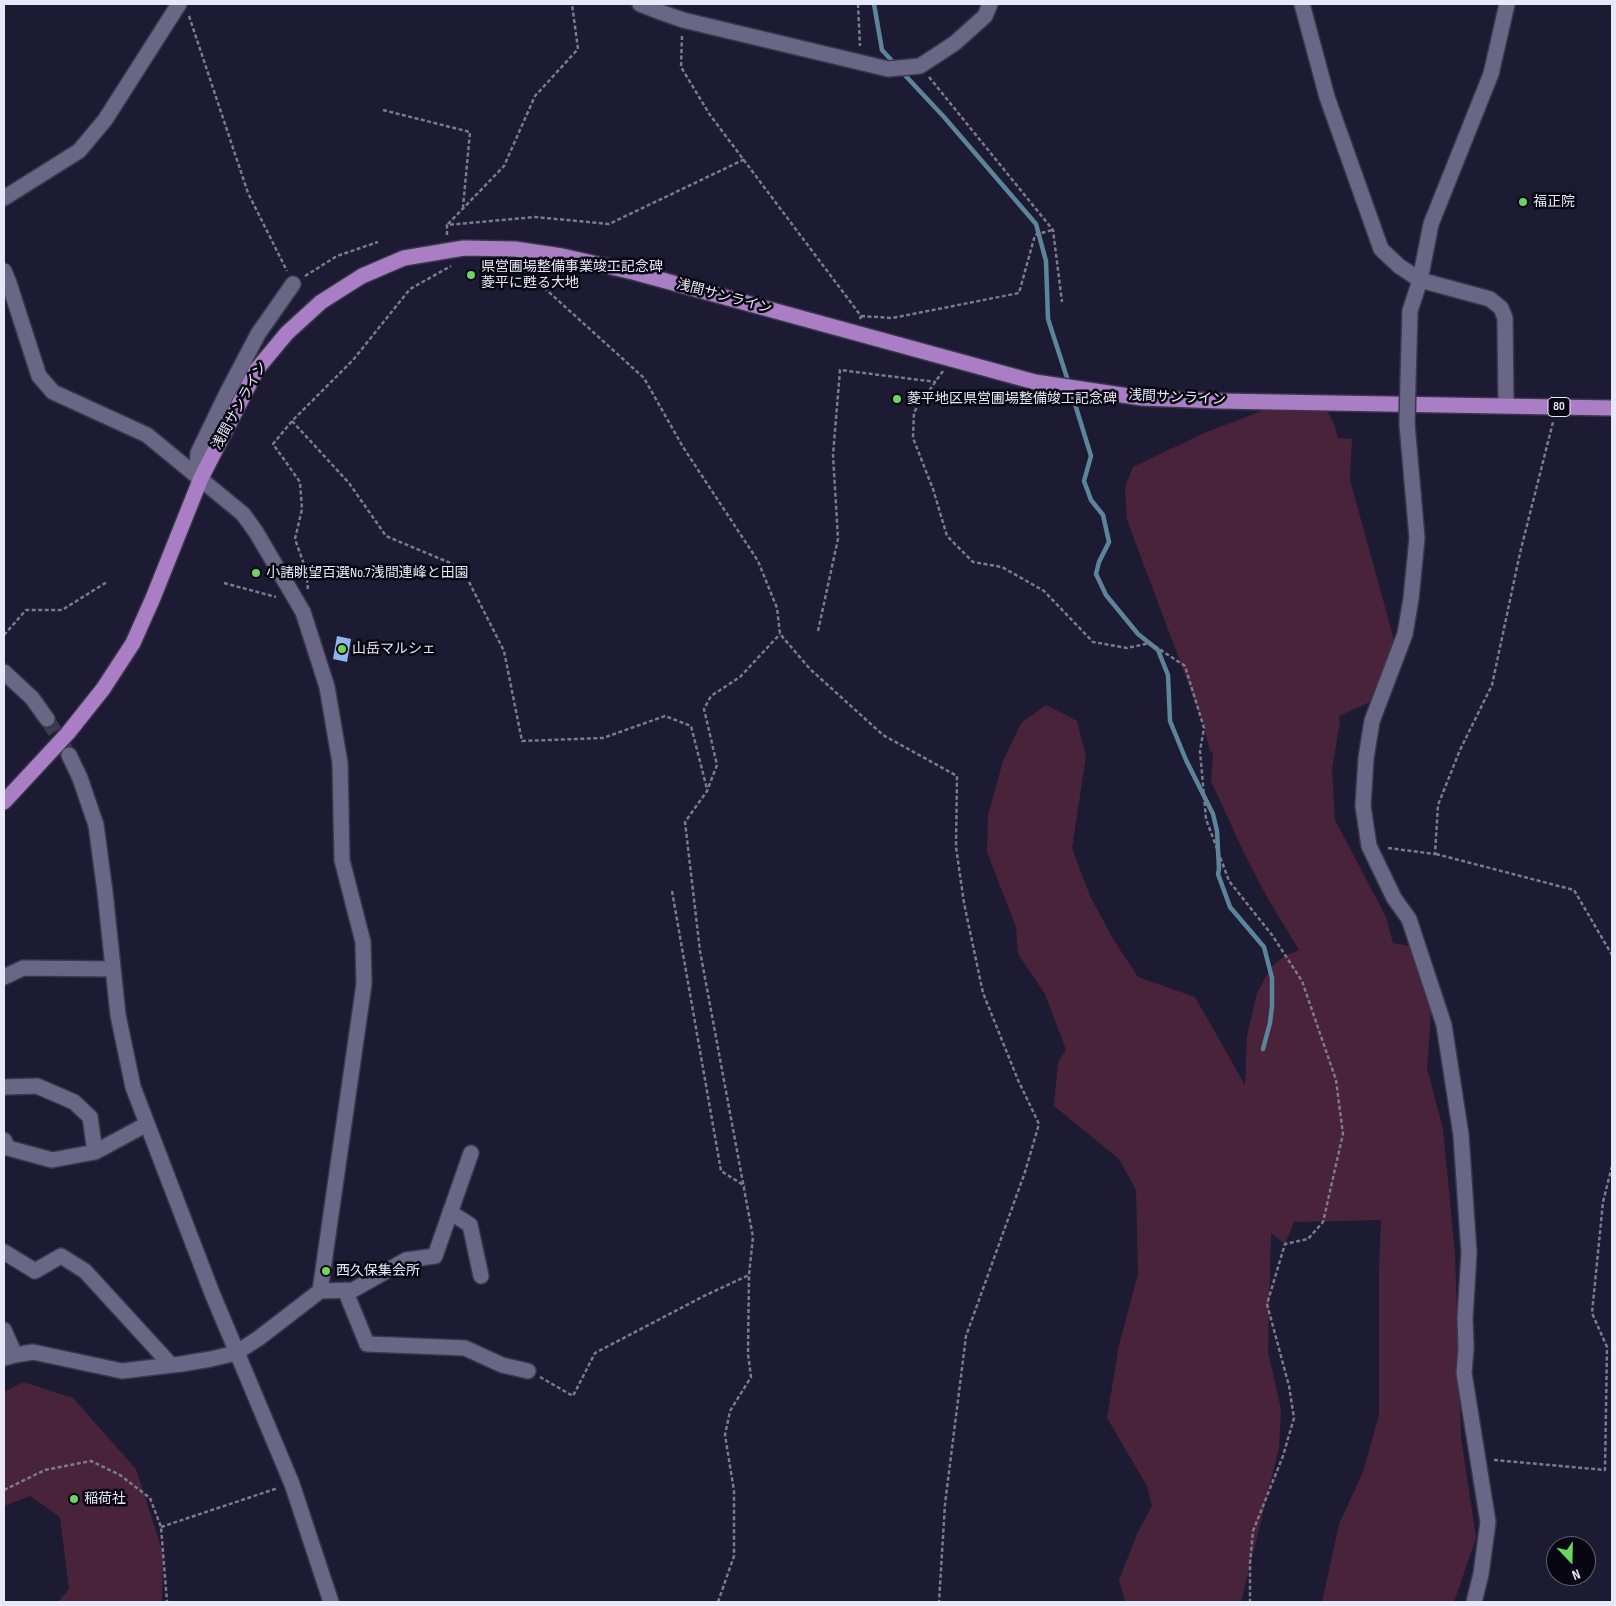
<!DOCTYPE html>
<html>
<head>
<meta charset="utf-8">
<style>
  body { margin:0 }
  #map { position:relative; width:1616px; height:1606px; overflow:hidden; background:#1d1b33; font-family:"Sofia Sans Condensed",sans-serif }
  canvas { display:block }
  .frame { position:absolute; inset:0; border:5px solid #e8e8f9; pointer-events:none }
  .north { position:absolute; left:1546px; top:1536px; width:50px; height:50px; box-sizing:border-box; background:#080711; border:1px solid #62616e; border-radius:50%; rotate:159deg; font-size:14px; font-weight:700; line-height:20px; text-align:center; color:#e8e8f9 }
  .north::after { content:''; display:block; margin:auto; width:18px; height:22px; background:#6dd361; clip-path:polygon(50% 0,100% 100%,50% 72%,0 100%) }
</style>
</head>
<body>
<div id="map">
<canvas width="1616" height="1606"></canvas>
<div class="frame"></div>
<div class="north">N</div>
</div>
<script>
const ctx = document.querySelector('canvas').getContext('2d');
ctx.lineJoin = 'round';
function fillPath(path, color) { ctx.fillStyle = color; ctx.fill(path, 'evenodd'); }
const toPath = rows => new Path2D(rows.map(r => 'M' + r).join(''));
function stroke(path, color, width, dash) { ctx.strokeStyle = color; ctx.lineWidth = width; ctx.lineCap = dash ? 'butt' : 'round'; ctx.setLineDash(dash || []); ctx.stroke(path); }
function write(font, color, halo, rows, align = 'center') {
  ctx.font = font + ' "Sofia Sans Condensed","Noto Sans JP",sans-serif'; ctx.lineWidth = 5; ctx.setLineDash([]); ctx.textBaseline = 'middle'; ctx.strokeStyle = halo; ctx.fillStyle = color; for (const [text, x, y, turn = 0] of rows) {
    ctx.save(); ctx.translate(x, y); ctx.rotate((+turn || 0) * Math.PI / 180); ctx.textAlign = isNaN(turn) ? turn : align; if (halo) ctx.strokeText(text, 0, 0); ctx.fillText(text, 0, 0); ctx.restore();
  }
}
fillPath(toPath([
  [1279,404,1324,404,1334,424,1338,438,1352,439,1350,480,1393,636,1396,676,1383,696,1339,716,1340,722,1332,769,1335,820,1386,917,1393,943,1416,947,1433,989,1427,1068,1443,1129,1455,1253,1461,1437,1476,1538,1454,1602,1322,1602,1339,1524,1363,1472,1379,1415,1379,1270,1381,1220,1294,1222,1285,1244,1271,1233,1268,1352,1281,1409,1279,1448,1241,1602,1125,1602,1119,1580,1137,1534,1152,1506,1147,1486,1107,1418,1119,1345,1138,1274,1136,1190,1119,1159,1054,1106,1058,1062,1066,1050,1045,994,1018,954,1016,927,987,852,988,815,1003,761,1021,723,1046,705,1077,721,1086,756,1072,848,1090,896,1113,939,1138,977,1195,997,1245,1085,1247,1036,1257,993,1271,967,1285,956,1299,950,1268,899,1244,853,1211,781,1213,752,1210,751,1202,720,1127,520,1125,487,1133,467,1202,434],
  [23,1382,73,1398,136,1469,163,1553,162,1602,58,1602,69,1589,60,1517,30,1496,4,1506,4,1392]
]), '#49233a');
stroke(toPath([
  [874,4,882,50,895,64],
  [902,72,944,117,1036,224,1046,261,1048,319,1069,384],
  [1071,391,1091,456,1084,481,1091,500,1103,515,1109,542,1099,562,1096,574,1106,595,1138,634,1158,650,1168,675,1170,721,1186,760,1213,814,1217,831,1219,869,1218,874,1230,907,1264,947,1272,978,1272,1006,1270,1023,1263,1049]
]), '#5b859b', 4.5);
fillPath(toPath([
  [337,636,351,639,347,662,333,659]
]), '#8fb5ec');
stroke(toPath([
  [47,719,67,752]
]), '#3b3a51', 15, [15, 8]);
const minor = toPath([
  [640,4,663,13,683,20,888,69,920,66,955,43,985,16,990,4],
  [1302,4,1327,97,1381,249,1399,266,1420,280,1490,299,1501,308,1505,318,1506,406],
  [4,198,79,151,105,120,179,4],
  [4,271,9,283,39,376,53,392,147,435,243,514,256,532,303,612,327,687,340,763,342,860,363,942,364,984,320,1291],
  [1408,382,1410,311,1420,280,1431,224,1491,74,1507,4],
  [1407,424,1417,538,1411,599,1405,634,1372,721,1366,758,1363,806,1369,846,1394,898,1409,919,1444,1025,1461,1135,1469,1253,1465,1318,1466,1348,1464,1373,1488,1522,1481,1574,1474,1602],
  [197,475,198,453,226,395,258,334,293,284],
  [4,672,32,698,47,719],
  [69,755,80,778,96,825,105,892,118,1015,133,1087,212,1293,292,1484,331,1602],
  [4,977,23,968,113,969],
  [4,1087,37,1086,74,1102,90,1117,95,1152],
  [4,1140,8,1148,52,1160,95,1152,147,1124],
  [450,1212,470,1225,481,1276],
  [4,1252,35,1271,61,1256,85,1271,171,1365],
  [345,1290,367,1344,465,1348,502,1365,528,1371],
  [4,1330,15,1355],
  [4,1358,15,1355,33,1352,122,1371,181,1364,211,1359,236,1353,259,1338,320,1291,353,1290,406,1260,435,1256,471,1153]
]);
const major = toPath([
  [4,802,68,733,103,689,133,643,153,598,201,478,257,369,287,333,321,302,362,276,404,258,464,248,515,249,562,256,633,272,1035,382,1142,398,1219,401,1612,408]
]);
stroke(minor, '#39374b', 18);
stroke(major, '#39374b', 18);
stroke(toPath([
  [858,4,860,46],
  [189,16,248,193,287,271],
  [682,36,681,67,710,115,861,316,860,319],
  [929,77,1053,230,1062,302],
  [383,110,470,132,463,207],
  [448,224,504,166,535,96,578,49,572,4],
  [447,235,447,225,535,217,609,224,745,159],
  [520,266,644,378,683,447,758,561,777,608,780,634,810,669,883,735,957,776,956,847,964,903,983,993,1018,1080,1039,1124,1025,1172,966,1336,945,1504,939,1602],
  [305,276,337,256,378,242],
  [861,316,892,318,1019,293,1035,235,1052,230],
  [943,371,914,412,913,438,933,489,947,536,973,562,1002,567,1044,591,1093,642,1127,648,1150,643,1185,666,1204,728,1200,751,1206,819,1229,881,1272,935,1302,981,1336,1080,1343,1134,1323,1222,1308,1239,1285,1244,1267,1304,1289,1386,1294,1418,1283,1456,1253,1531,1250,1563,1250,1602],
  [292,421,349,483,386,536,462,568,504,651,522,741,603,738,665,716,691,726,707,789],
  [224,583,276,597],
  [308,589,306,570,295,539,302,509,300,482,273,444,292,421,353,360,410,289,451,266],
  [818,631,838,539,833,455,840,370,936,382],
  [4,635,26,610,62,610,107,582],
  [1388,848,1435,854,1438,805,1460,750,1492,685,1520,553,1553,422],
  [1436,854,1574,890,1612,955],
  [672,891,721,1171,745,1186],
  [540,1377,573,1396,595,1353,704,1296,749,1275],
  [1494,1460,1605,1470,1607,1347,1592,1313,1603,1202,1612,1166],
  [4,1490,45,1470,91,1461,120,1475,150,1498,161,1527,167,1602],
  [161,1527,278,1488],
  [718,1602,734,1556,734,1491,725,1435,730,1411,751,1377,748,1354,749,1275,753,1237,700,951,685,822,707,791,717,765,704,709,711,696,740,677,780,634]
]), '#7b7a8e', 2.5, [4, 2.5]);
stroke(minor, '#696785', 15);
stroke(major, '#a97ec5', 15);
const minorBridge = toPath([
  [1407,424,1408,382]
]);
stroke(minorBridge, '#39374b', 18, []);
stroke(minorBridge, '#696785', 15);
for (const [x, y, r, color] of [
  [1523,202,5,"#6dd361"],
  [471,275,5,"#6dd361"],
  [897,399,5,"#6dd361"],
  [256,573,5,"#6dd361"],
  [342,649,5,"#6dd361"],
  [326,1271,5,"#6dd361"],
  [74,1499,5,"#6dd361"]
]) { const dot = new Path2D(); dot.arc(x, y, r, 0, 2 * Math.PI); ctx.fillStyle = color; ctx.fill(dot); stroke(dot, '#080711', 2); }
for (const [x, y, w] of [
  [1559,407,22]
]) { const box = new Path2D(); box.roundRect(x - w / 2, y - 9.5, w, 19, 4); ctx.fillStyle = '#080711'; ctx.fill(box); stroke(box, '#e8e8f9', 1); }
write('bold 12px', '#e8e8f9', null, [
  ["80",1559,407]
]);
write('14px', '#e8e8f9', '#080711', [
  ["福正院",1533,202],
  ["県営圃場整備事業竣工記念碑",481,267],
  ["菱平に甦る大地",481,283],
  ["菱平地区県営圃場整備竣工記念碑",907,399],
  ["小諸眺望百選No.7浅間連峰と田園",266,573],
  ["山岳マルシェ",352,649],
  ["西久保集会所",336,1271],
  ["稲荷社",84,1499]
], 'left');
write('14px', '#e8e8f9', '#080711', [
  ["浅間サンライン",724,297,15],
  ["浅間サンライン",1177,398,3],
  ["浅間サンライン",240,406,-61]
]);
</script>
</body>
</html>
